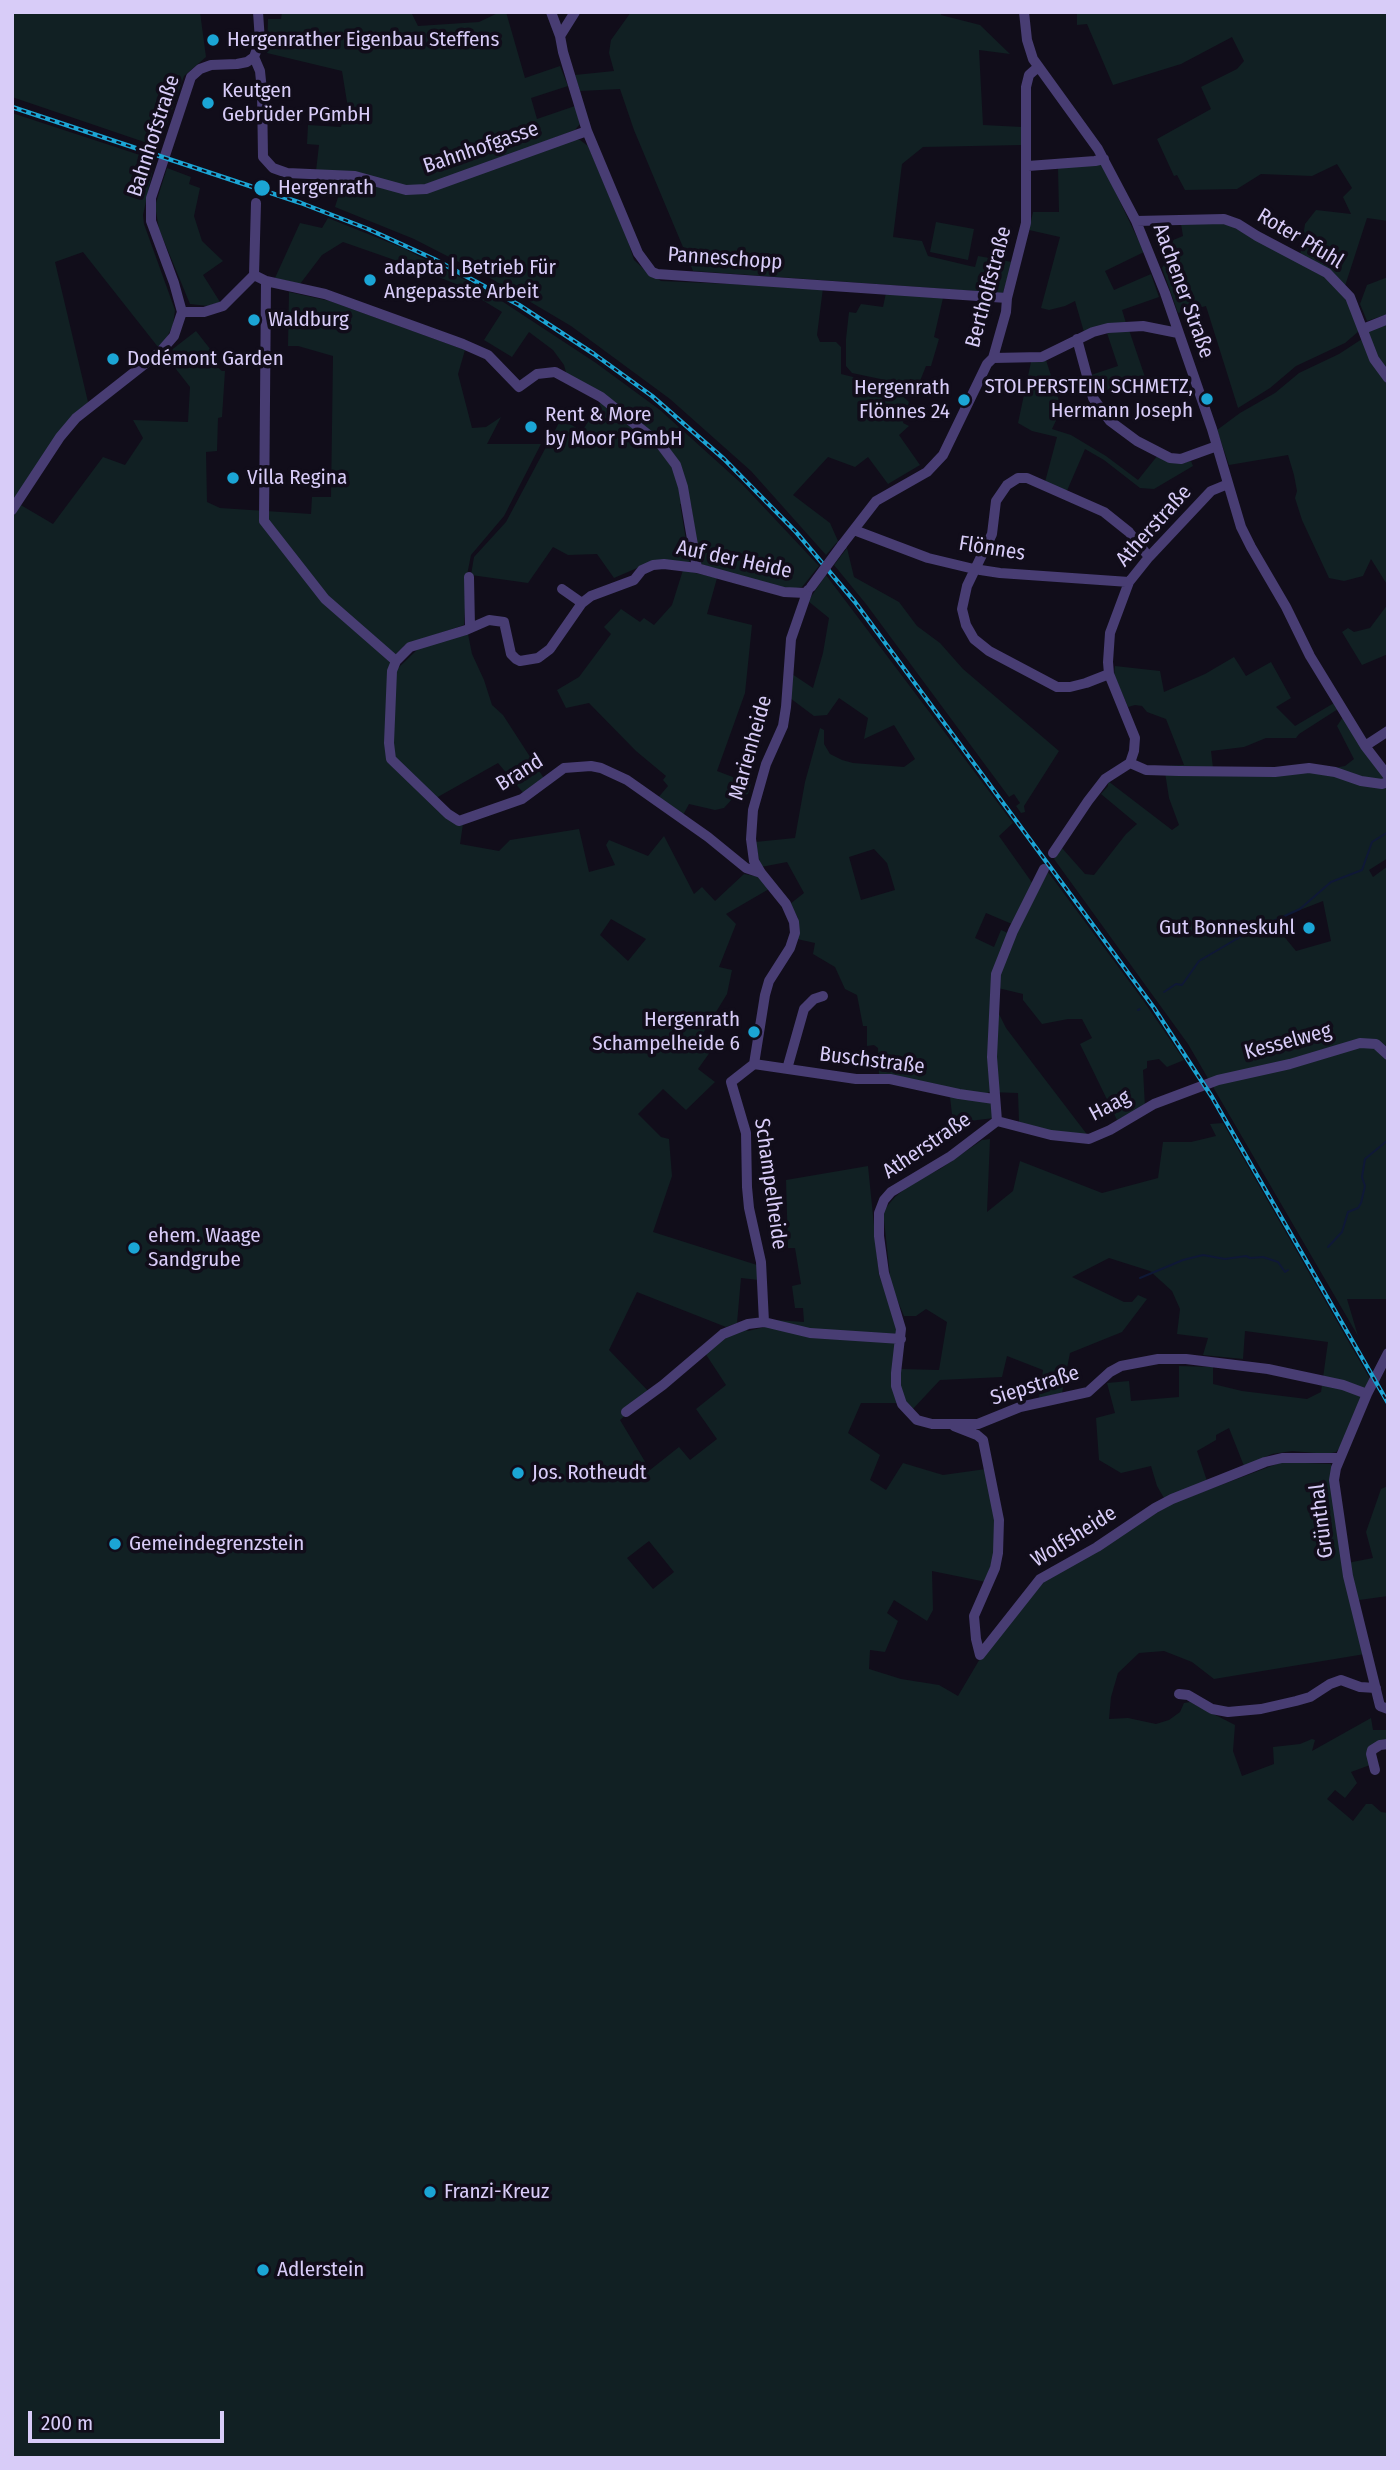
<!DOCTYPE html>
<html>
<head>
<meta charset="utf-8">
<style>
  body { margin:0 }
  #map { position:relative; width:1400px; height:2470px; overflow:hidden; background:#110d1a; font-family:"Fira Sans Condensed",sans-serif }
  canvas { display:block }
  .frame { position:absolute; inset:0; border:14px solid #d8ccf8; pointer-events:none }
  .scale { position:absolute; left:28px; top:2411px; width:196px; height:32px; box-sizing:border-box; border:4px solid #d8ccf8; border-top:0; padding-left:9px; font-size:21px; line-height:24px; white-space:nowrap; color:#d8ccf8; -webkit-text-stroke:5px #110d1a; paint-order:stroke }
</style>
</head>
<body>
<div id="map">
<canvas width="1400" height="2470"></canvas>
<div class="frame"></div>
<div class="scale">200 m</div>
</div>
<script>
const ctx = document.querySelector('canvas').getContext('2d');
ctx.lineJoin = 'round';
function fillPath(path, color) { ctx.fillStyle = color; ctx.fill(path, 'evenodd'); }
const toPath = rows => new Path2D(rows.map(r => 'M' + r).join(''));
function stroke(path, color, width, dash) { ctx.strokeStyle = color; ctx.lineWidth = width; ctx.lineCap = dash ? 'butt' : 'round'; ctx.setLineDash(dash || []); ctx.stroke(path); }
function write(font, color, halo, rows, align = 'center') {
  ctx.font = font + ' "Fira Sans Condensed",sans-serif'; ctx.lineWidth = 7; ctx.setLineDash([]); ctx.textBaseline = 'middle'; ctx.strokeStyle = halo; ctx.fillStyle = color; for (const [text, x, y, turn = 0] of rows) {
    ctx.save(); ctx.translate(x, y); ctx.rotate((+turn || 0) * Math.PI / 180); ctx.textAlign = isNaN(turn) ? turn : align; if (halo) ctx.strokeText(text, 0, 0); ctx.fillText(text, 0, 0); ctx.restore();
  }
}
fillPath(toPath([
  [12,12,200,12,206,57,184,76,159,147,12,97],
  [282,12,411,12,418,26,479,22,500,12,506,12,525,78,560,66,568,86,531,98,537,119,575,106,580,124,575,130,464,172,414,188,346,171,316,171,319,145,307,144,308,125,341,127,347,102,342,71,267,53,268,19,281,19],
  [631,12,941,12,941,15,980,25,1010,54,979,50,983,125,1022,127,1022,145,923,147,902,164,893,237,922,241,928,256,970,266,975,267,978,256,1012,262,1003,293,693,271,634,130,620,89,580,91,575,75,614,71,609,53,611,40],
  [1077,12,1388,12,1388,221,1367,218,1345,286,1300,256,1305,224,1316,210,1351,214,1343,197,1352,188,1337,164,1312,176,1261,174,1237,189,1185,190,1177,175,1174,176,1157,139,1211,109,1201,87,1237,69,1244,61,1232,37,1181,64,1113,85,1087,24,1077,25],
  [12,113,155,160,143,215,144,224,175,310,173,325,167,337,158,347,83,252,55,262,88,402,61,430,14,501,53,524,103,457,125,465,143,438,133,420,188,422,190,387,165,355,196,331,218,359,214,362,217,367,222,371,225,371,222,417,218,418,217,451,206,452,207,502,220,508,311,514,312,497,331,497,333,356,298,346,288,346,289,292,330,301,465,350,458,374,472,428,486,427,501,417,487,444,541,444,504,516,471,555,467,575,464,625,405,645,394,656,388,760,463,824,460,844,499,851,510,840,579,829,589,872,615,865,606,845,609,840,648,856,664,836,694,894,702,887,715,901,744,874,760,877,769,889,726,914,736,924,719,967,732,970,727,994,697,1043,710,1052,698,1069,715,1082,686,1110,663,1089,638,1114,661,1137,669,1139,672,1176,653,1232,757,1265,759,1280,741,1278,737,1323,726,1327,637,1292,609,1350,650,1393,620,1420,650,1470,679,1447,690,1460,717,1439,696,1409,726,1385,705,1353,719,1339,743,1328,748,1331,765,1327,775,1320,804,1322,803,1308,795,1308,792,1286,801,1284,795,1248,788,1248,786,1180,868,1166,879,1275,898,1325,893,1368,898,1403,861,1403,848,1433,880,1455,870,1480,886,1490,903,1463,943,1475,986,1469,995,1521,994,1554,986,1582,932,1571,933,1610,927,1621,894,1600,887,1613,898,1621,885,1652,870,1650,869,1669,901,1679,939,1685,958,1696,981,1657,1041,1582,1173,1503,1282,1462,1331,1464,1342,1564,1373,1558,1366,1532,1381,1489,1388,1486,1388,1596,1352,1601,1365,1654,1214,1679,1192,1662,1164,1651,1139,1653,1118,1673,1111,1697,1109,1719,1128,1718,1156,1724,1169,1720,1180,1712,1184,1703,1190,1702,1235,1725,1233,1751,1242,1776,1274,1764,1273,1747,1300,1744,1312,1739,1315,1740,1312,1751,1371,1718,1373,1730,1386,1730,1386,1742,1376,1743,1370,1765,1351,1772,1357,1783,1345,1798,1335,1790,1327,1799,1353,1821,1366,1804,1372,1804,1381,1812,1388,1813,1388,2458,12,2458],
  [611,919,646,939,628,961,600,935],
  [649,1541,674,1572,653,1589,627,1558],
  [570,139,580,140,588,146,626,235,634,260,647,272,661,281,823,288,817,335,820,342,836,342,841,347,841,374,881,384,896,390,909,402,903,423,909,426,899,435,920,465,888,484,868,457,855,467,828,457,793,495,830,523,838,541,826,555,751,471,670,399,571,326,490,278,414,239,335,207,344,178,405,192],
  [1102,164,1144,252,1105,271,1114,290,1151,274,1159,297,1122,310,1126,323,1084,332,1075,301,1065,306,1049,310,1041,308,1060,237,1029,230,1033,212,1059,212,1058,168],
  [167,168,191,177,189,184,200,188,194,216,202,241,223,261,203,275,220,302,208,306,190,304,159,229,155,206],
  [328,218,403,248,485,290,596,363,660,410,742,484,819,566,802,587,791,589,777,587,700,564,691,505,680,504,690,564,651,562,614,578,597,554,568,555,553,547,528,583,471,575,474,557,506,522,561,419,582,431,601,402,567,376,564,365,553,350,529,332,512,357,484,340,502,312,456,284,406,264,343,242,322,255,300,284,275,278,300,223,322,228],
  [1222,221,1325,277,1346,299,1359,331,1345,343,1296,366,1270,388,1238,408,1206,306,1178,313,1162,268,1170,255,1166,243,1183,236,1181,224],
  [936,222,974,229,968,260,930,252],
  [1388,277,1388,314,1367,321,1360,304,1367,285],
  [886,293,943,298,934,337,939,339,931,366,926,366,920,381,910,379,909,385,852,373,846,366,846,339,849,312,856,313,861,304,883,307],
  [1388,322,1388,374,1376,358,1367,334,1369,330],
  [1129,330,1145,377,1096,394,1091,375,1118,366,1107,333],
  [1362,339,1388,382,1388,586,1371,559,1363,576,1344,581,1329,578,1302,520,1295,498,1297,491,1294,475,1288,455,1229,465,1217,430,1240,413,1275,393,1299,373,1339,354],
  [1046,360,1060,404,1063,406,1059,407,1060,412,1052,429,1071,435,1106,456,1138,480,1158,455,1183,463,1191,461,1193,466,1154,489,1140,488,1104,460,1085,449,1066,493,1045,482,1057,437,1032,431,1018,423,1031,362],
  [847,548,854,577,899,602,917,626,940,643,963,669,1059,751,1024,806,1025,812,1021,813,1016,806,1020,803,1014,794,1009,797,866,604,834,565],
  [683,570,717,578,707,614,752,625,745,693,717,771,751,784,748,794,733,798,724,808,715,810,689,804,682,817,657,799,668,786,663,780,666,776,636,751,589,703,566,708,557,690,579,677,611,634,604,627,621,609,640,622,644,618,654,625,672,605],
  [826,575,1013,823,999,836,1033,884,1012,924,986,913,975,938,994,947,1001,930,1008,933,998,959,998,1012,1006,1028,1034,1065,1089,1137,1052,1133,1019,1122,1018,1093,988,1092,994,1118,953,1123,950,1097,940,1085,879,1075,878,1048,874,1045,867,1046,867,1026,863,1026,857,995,845,989,835,967,813,954,815,943,797,939,798,918,790,904,804,893,787,862,761,867,755,842,795,838,805,782,820,728,824,730,824,744,830,754,842,760,853,763,904,767,915,759,894,725,864,739,868,718,839,698,827,715,814,716,790,698,792,674,813,688,823,653,829,618,808,601],
  [874,849,887,863,895,890,861,900,849,857],
  [1388,604,1388,654,1362,665,1342,632,1348,628,1354,632,1370,628],
  [468,634,472,654,484,680,492,705,503,715,545,780,525,795,498,763,436,798,395,759,393,752,394,681,397,669,419,648],
  [1234,657,1246,676,1271,662,1291,698,1276,707,1295,726,1334,703,1338,709,1299,734,1296,738,1266,738,1244,747,1211,751,1213,768,1329,769,1345,766,1354,759,1337,726,1343,717,1388,781,1388,858,1369,870,1373,877,1388,866,1388,1299,1347,1299,1358,1336,1188,1044,1054,859,1062,848,1085,874,1094,875,1126,834,1137,824,1101,794,1108,786,1108,781,1172,830,1179,825,1169,798,1164,766,1184,765,1166,719,1147,712,1142,706,1135,705,1128,707,1114,675,1115,666,1160,671,1164,692,1205,674],
  [1323,901,1331,941,1296,951,1282,934,1277,919],
  [1048,872,1143,1000,1184,1060,1167,1067,1159,1059,1147,1061,1147,1068,1143,1070,1145,1107,1117,1120,1080,1044,1092,1038,1082,1019,1068,1019,1042,1024,1023,1000,1023,994,998,988,1001,969,1026,911],
  [1223,1123,1370,1379,1342,1445,1336,1452,1327,1454,1292,1451,1272,1454,1244,1466,1229,1428,1216,1435,1216,1440,1197,1451,1207,1481,1164,1498,1157,1486,1151,1466,1121,1473,1099,1460,1096,1418,1115,1413,1107,1383,1129,1381,1131,1401,1179,1397,1179,1366,1213,1367,1213,1384,1242,1391,1307,1399,1321,1392,1328,1342,1245,1331,1243,1359,1203,1355,1208,1338,1177,1334,1180,1309,1172,1291,1150,1271,1109,1258,1072,1277,1124,1302,1132,1302,1138,1295,1147,1299,1122,1332,1070,1353,1062,1393,1039,1398,1043,1370,1007,1356,1002,1377,940,1380,911,1411,902,1397,898,1384,900,1369,939,1370,947,1322,926,1309,916,1316,904,1316,891,1285,883,1211,895,1197,912,1183,940,1169,982,1140,990,1139,987,1212,1013,1191,1020,1161,1102,1193,1158,1178,1163,1142,1191,1142,1216,1136,1210,1124]
]), '#112023');
stroke(toPath([
  [1164,992,1176,984,1182,985,1199,961,1245,934,1300,909,1331,882,1362,870,1372,842,1388,832],
  [1138,1010,1140,1009],
  [1328,1247,1342,1232,1348,1212,1358,1208,1361,1203,1365,1186,1362,1177,1365,1159,1388,1140],
  [1140,1278,1183,1260,1203,1255,1225,1259,1246,1256,1250,1258,1263,1257,1278,1262,1285,1272,1288,1270]
]), '#0f1836', 2);
stroke(toPath([
  [551,12,560,36,563,52,587,131,638,253,652,272,657,274,1007,298],
  [1024,12,1027,40,1033,59,1098,149,1136,221,1165,293,1212,429,1241,527,1251,547,1286,607,1310,656,1365,746,1388,776],
  [560,36,575,12],
  [254,57,260,71,262,91,263,157,273,168,287,173,355,176,406,190,426,189,587,131],
  [1028,166,1095,161,1104,159],
  [1136,221,1224,219,1238,224,1257,236,1327,273,1350,297,1374,359,1388,378],
  [254,275,266,281,325,294,463,344,488,355,519,387,537,374,555,372,601,397,661,445,676,465,683,487,697,568],
  [266,281,264,521,325,599,396,661],
  [182,312,204,312,223,306,254,275,256,203],
  [1363,329,1388,319],
  [1077,339,1093,398,1110,421,1137,441,1170,458,1181,459,1217,446],
  [993,358,1042,357,1093,332,1108,328,1143,326,1178,333],
  [12,510,60,437,76,418,160,352,174,336,182,312,174,283,151,221,151,198,191,77,200,69,211,65,237,64,247,62,254,57,260,41,258,12],
  [854,530,928,558,974,569,1000,573,1129,582],
  [842,545,876,501,927,472,943,455,987,364,993,358,1006,312,1007,298,1026,223,1026,87,1029,75,1038,67],
  [469,577,470,627],
  [562,589,582,603],
  [1109,674,1086,683,1070,687,1057,687,989,651,974,639,966,625,962,609,967,586,992,534,996,501,1007,485,1018,478,1027,478,1104,512,1129,532,1149,557],
  [1365,746,1388,731],
  [1130,763,1146,770,1179,771,1275,772,1309,768,1335,772,1361,781,1382,784,1388,782],
  [1053,853,1088,801,1105,779,1130,763,1134,751,1135,738,1109,674,1108,662,1110,633,1129,582,1149,557,1211,491,1228,484],
  [761,873,746,868,708,837,627,780,601,768,591,766,564,768,522,799,459,821,448,814,391,759,389,743,392,671,396,661,410,647,466,630,489,620,504,622,511,654,516,659,520,661,538,658,550,649,582,603,591,596,634,580,642,570,653,565,664,564,697,568,784,592,806,593],
  [754,1064,765,995,769,981,790,948,795,933,794,922,786,904,761,873,754,861,751,839,753,810,766,764,783,726,786,707,791,639,808,590],
  [754,1064,731,1082,746,1133,747,1187,749,1208,761,1262,764,1322],
  [754,1064,856,1079,890,1079,959,1094,994,1099],
  [787,1069,804,1009,814,999,823,996],
  [997,1121,951,1156,891,1192,884,1200,879,1213,879,1236,884,1273,901,1329,896,1373,896,1386,902,1404,917,1420,932,1424,978,1424,1020,1407,1088,1392,1110,1372,1121,1366,1158,1359,1186,1359,1268,1369,1343,1385,1367,1394],
  [997,1121,1051,1135,1089,1139,1110,1130,1154,1104,1218,1080,1290,1064,1360,1043,1376,1044,1388,1055],
  [997,1121,992,1057,996,974,1013,931,1044,869],
  [1388,1353,1367,1394,1336,1468,1334,1480,1348,1576,1380,1706,1388,1709],
  [626,1412,663,1385,723,1334,748,1324,764,1322,810,1333,901,1339],
  [954,1426,977,1435,983,1440,999,1520,998,1553,995,1568,974,1616,976,1639,980,1655],
  [980,1655,1040,1579,1097,1547,1155,1508,1172,1499,1265,1462,1282,1458,1340,1458],
  [1179,1694,1188,1695,1212,1709,1228,1712,1261,1709,1296,1701,1310,1697,1330,1684,1341,1680,1360,1687,1376,1688],
  [1375,1770,1371,1754,1372,1750,1380,1745,1388,1744]
]), '#483d73', 10);
const rail = toPath([
  [12,107,301,203,368,229,434,259,519,305,594,354,652,396,724,459,796,532,855,602,1154,1008,1212,1097,1388,1403]
]);
stroke(rail, '#1ba5d5', 4.5);
stroke(rail, '#110d1a', 2, [5]);
stroke(toPath([
  [811,587,842,545]
]), '#483d73', 10);
for (const [x, y, r, color] of [
  [213,40,7,"#1ba5d5"],
  [208,103,7,"#1ba5d5"],
  [262,188,9,"#1ba5d5"],
  [370,280,7,"#1ba5d5"],
  [254,320,7,"#1ba5d5"],
  [113,359,7,"#1ba5d5"],
  [1207,399,7,"#1ba5d5"],
  [964,400,7,"#1ba5d5"],
  [531,427,7,"#1ba5d5"],
  [233,478,7,"#1ba5d5"],
  [1309,928,7,"#1ba5d5"],
  [754,1032,7,"#1ba5d5"],
  [134,1248,7,"#1ba5d5"],
  [518,1473,7,"#1ba5d5"],
  [115,1544,7,"#1ba5d5"],
  [430,2192,7,"#1ba5d5"],
  [263,2270,7,"#1ba5d5"]
]) { const dot = new Path2D(); dot.arc(x, y, r, 0, 2 * Math.PI); ctx.fillStyle = color; ctx.fill(dot); stroke(dot, '#110d1a', 2.5); }
write('21px', '#d8ccf8', '#110d1a', [
  ["Hergenrather Eigenbau Steffens",227,40],
  ["Keutgen",222,91],
  ["Gebrüder PGmbH",222,115],
  ["Hergenrath",278,188],
  ["adapta | Betrieb Für",384,268],
  ["Angepasste Arbeit",384,292],
  ["Waldburg",268,320],
  ["Dodémont Garden",127,359],
  ["STOLPERSTEIN SCHMETZ,",1193,387,"right"],
  ["Hermann Joseph",1193,411,"right"],
  ["Hergenrath",950,388,"right"],
  ["Flönnes 24",950,412,"right"],
  ["Rent & More",545,415],
  ["by Moor PGmbH",545,439],
  ["Villa Regina",247,478],
  ["Gut Bonneskuhl",1295,928,"right"],
  ["Hergenrath",740,1020,"right"],
  ["Schampelheide 6",740,1044,"right"],
  ["ehem. Waage",148,1236],
  ["Sandgrube",148,1260],
  ["Jos. Rotheudt",532,1473],
  ["Gemeindegrenzstein",129,1544],
  ["Franzi-Kreuz",444,2192],
  ["Adlerstein",277,2270]
], 'left');
write('21px', '#d8ccf8', '#110d1a', [
  ["Bahnhofstraße",154,136,-72],
  ["Bahnhofgasse",481,148,-19],
  ["Roter Pfuhl",1300,239,31],
  ["Panneschopp",725,259,4],
  ["Bertholfstraße",989,287,-75],
  ["Aachener Straße",1183,291,70],
  ["Atherstraße",1154,526,-48],
  ["Flönnes",992,549,9],
  ["Auf der Heide",734,560,12],
  ["Marienheide",751,748,-74],
  ["Brand",520,773,-32],
  ["Kesselweg",1288,1042,-15],
  ["Buschstraße",872,1061,7],
  ["Haag",1110,1106,-28],
  ["Atherstraße",927,1146,-34],
  ["Schampelheide",770,1184,82],
  ["Siepstraße",1035,1386,-17],
  ["Grünthal",1322,1521,-97],
  ["Wolfsheide",1074,1537,-32]
]);
</script>
</body>
</html>
